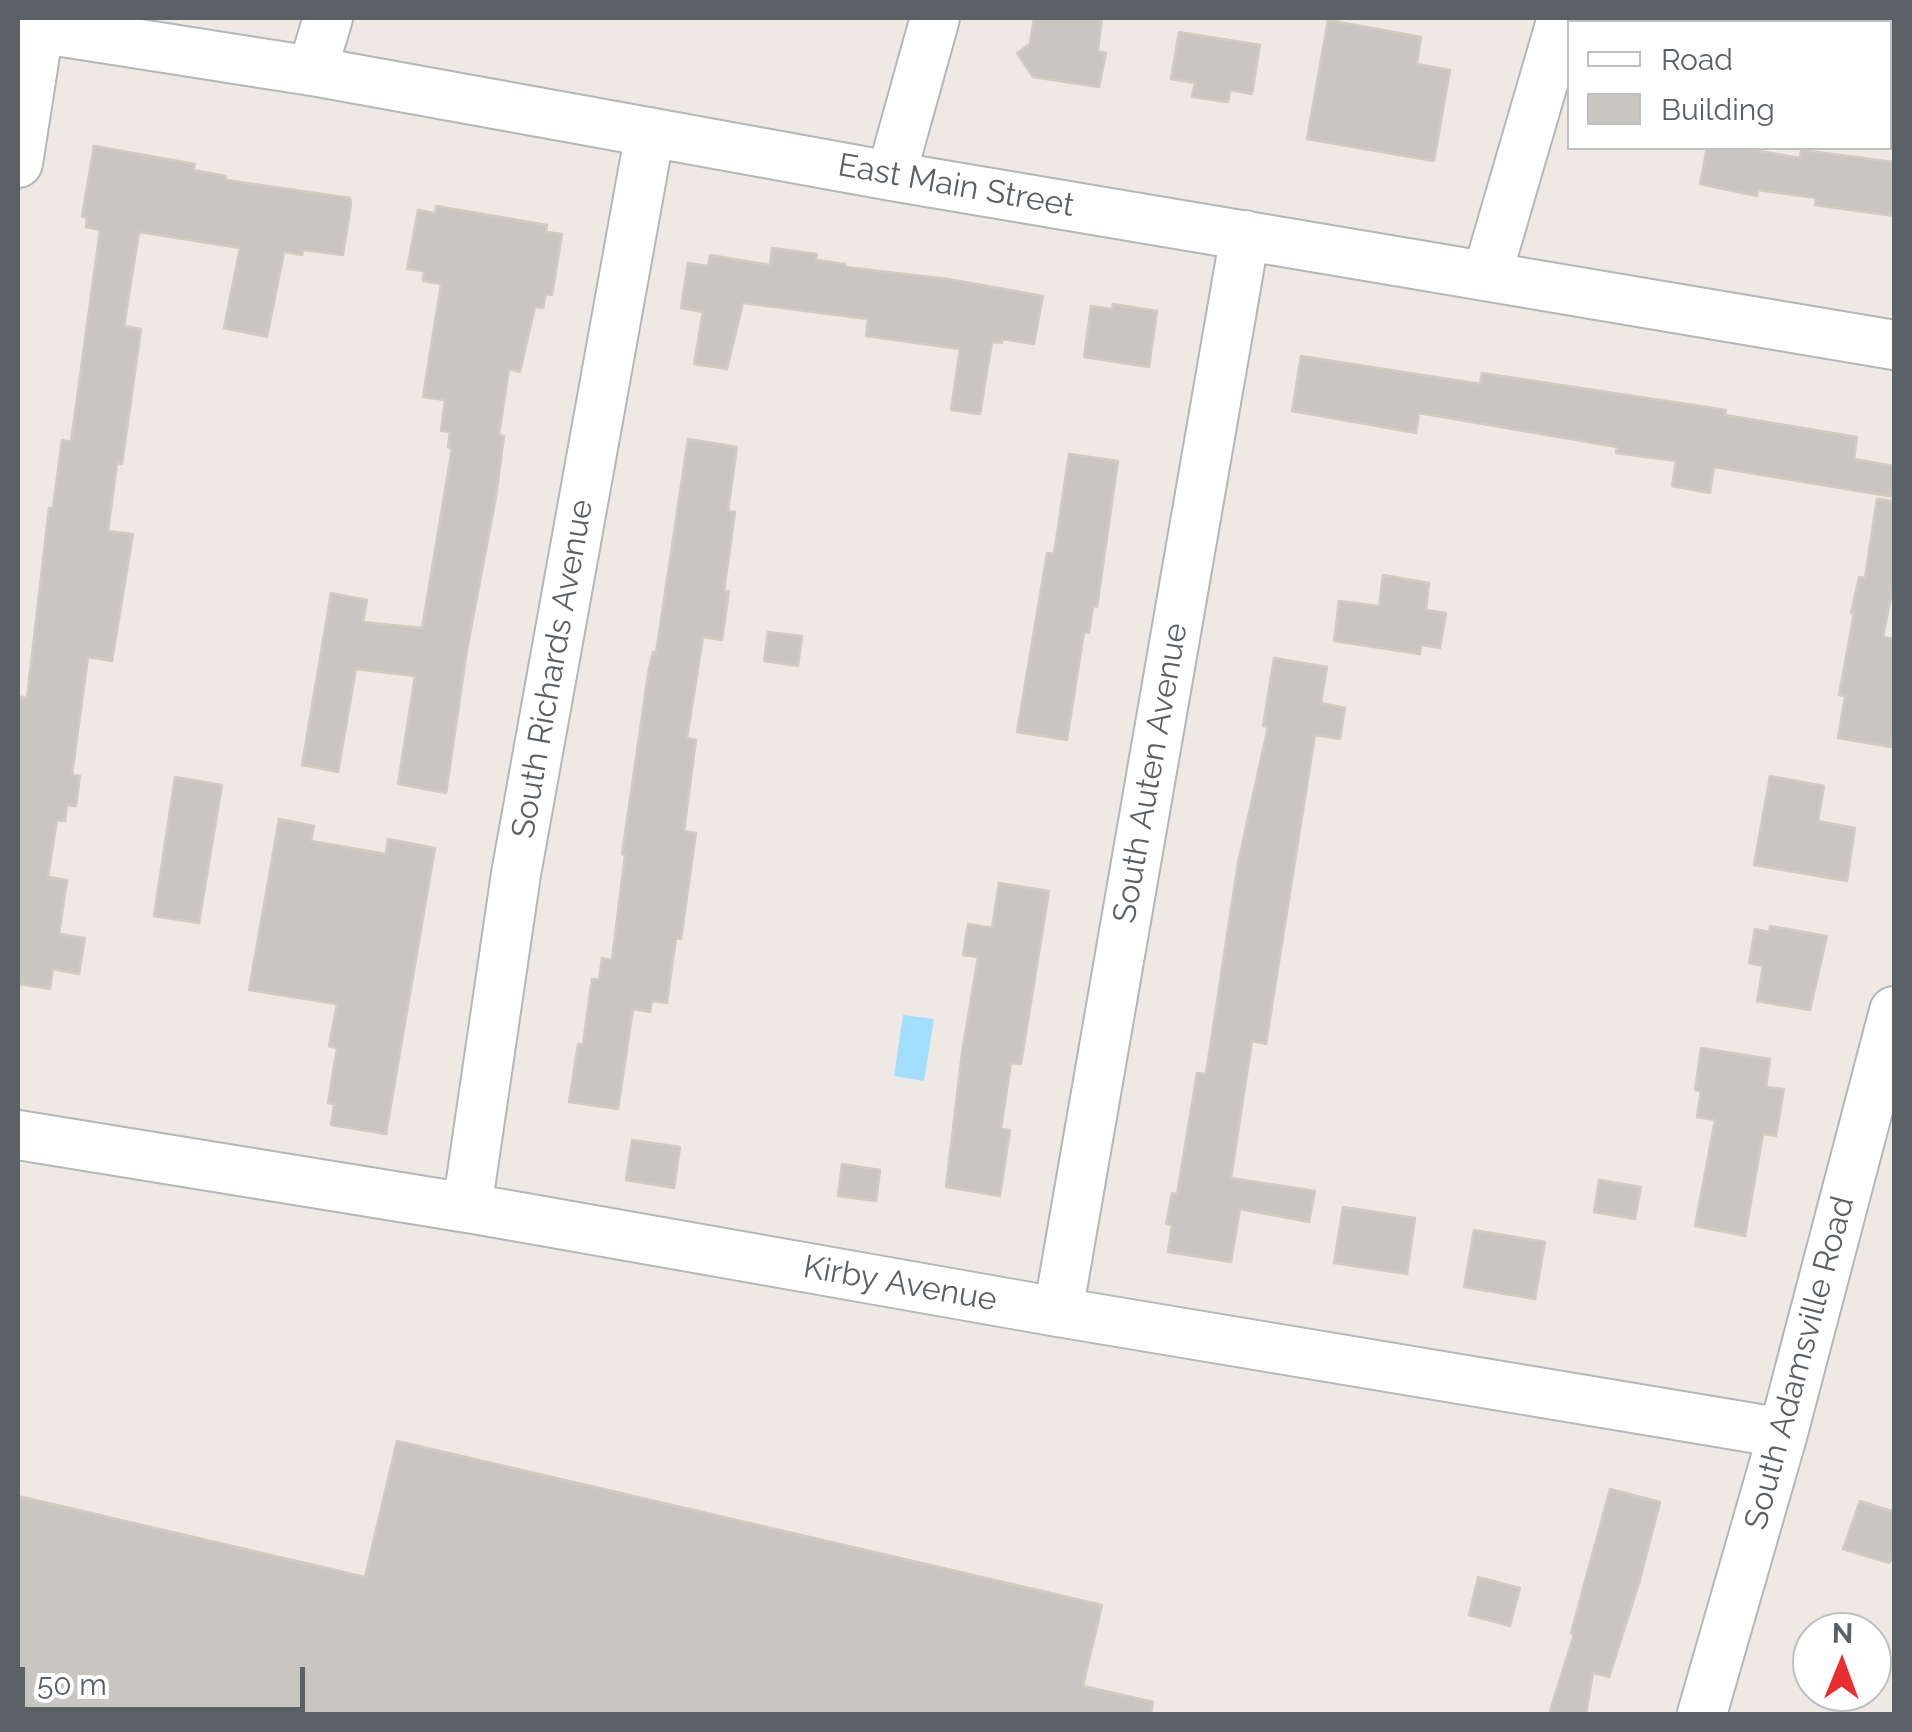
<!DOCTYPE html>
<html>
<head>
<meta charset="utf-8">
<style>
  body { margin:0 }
  #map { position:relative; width:1912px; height:1732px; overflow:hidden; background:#eeeae3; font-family:Raleway,sans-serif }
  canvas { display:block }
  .frame { position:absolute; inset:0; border:20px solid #5b6064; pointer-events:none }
  .legend { position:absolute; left:1567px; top:20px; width:325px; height:130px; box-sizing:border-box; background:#fff; border:2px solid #bdbfc1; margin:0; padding:12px 18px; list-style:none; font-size:30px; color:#5b6064 }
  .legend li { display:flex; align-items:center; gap:20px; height:50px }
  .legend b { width:50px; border:2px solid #bdbfc1 }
  .north { position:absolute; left:1792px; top:1612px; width:100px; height:100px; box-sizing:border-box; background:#fff; border:2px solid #bdbfc1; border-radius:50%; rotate:1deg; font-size:28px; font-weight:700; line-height:40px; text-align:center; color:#5b6064 }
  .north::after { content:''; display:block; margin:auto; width:35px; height:45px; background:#e82e30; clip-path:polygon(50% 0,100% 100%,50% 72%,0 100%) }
  .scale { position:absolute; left:20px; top:1667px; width:285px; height:45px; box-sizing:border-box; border:5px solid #5b6064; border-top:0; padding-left:12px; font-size:30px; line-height:35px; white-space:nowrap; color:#5b6064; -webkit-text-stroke:8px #fff; paint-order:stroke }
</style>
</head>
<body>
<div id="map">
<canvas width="1912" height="1732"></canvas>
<div class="frame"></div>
<ul class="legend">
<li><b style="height:12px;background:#fff"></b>Road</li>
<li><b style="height:28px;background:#c9c5c0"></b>Building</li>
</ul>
<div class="north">N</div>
<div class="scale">50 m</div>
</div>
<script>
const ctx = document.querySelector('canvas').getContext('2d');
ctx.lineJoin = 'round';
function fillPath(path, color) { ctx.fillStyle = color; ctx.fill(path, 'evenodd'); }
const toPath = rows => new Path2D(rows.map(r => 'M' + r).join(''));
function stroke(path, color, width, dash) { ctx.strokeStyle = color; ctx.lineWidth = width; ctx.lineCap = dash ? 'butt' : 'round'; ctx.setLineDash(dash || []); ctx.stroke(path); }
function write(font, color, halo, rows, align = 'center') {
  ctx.font = font + ' Raleway,sans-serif'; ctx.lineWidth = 10; ctx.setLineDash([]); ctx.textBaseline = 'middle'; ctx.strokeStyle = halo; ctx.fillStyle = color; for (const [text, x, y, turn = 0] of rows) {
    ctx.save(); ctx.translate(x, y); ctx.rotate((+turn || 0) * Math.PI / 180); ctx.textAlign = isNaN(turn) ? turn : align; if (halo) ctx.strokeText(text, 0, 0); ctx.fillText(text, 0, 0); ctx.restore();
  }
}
fillPath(toPath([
  [903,1015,934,1019,924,1081,894,1076]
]), '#a2deff');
const building = toPath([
  [1034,18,1102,18,1098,51,1106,53,1099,87,1033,77,1017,53,1030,44,1034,18],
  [1328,20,1421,37,1417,64,1450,70,1434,161,1307,139,1328,20],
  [1179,32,1260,45,1252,94,1230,90,1228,102,1192,97,1195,83,1171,79,1179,32],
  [94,146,195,164,193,170,226,176,226,180,350,198,351,204,343,255,303,250,302,255,284,252,267,337,224,328,240,248,139,232,124,326,141,329,122,464,117,463,108,531,133,534,112,661,88,657,72,775,80,776,76,806,67,805,65,821,57,820,48,877,67,880,59,934,85,938,79,974,53,969,50,989,18,984,18,696,27,698,49,508,53,508,62,440,71,442,100,230,86,227,87,218,82,216,94,146],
  [1707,148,1742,148,1800,158,1801,150,1894,162,1894,216,1815,205,1816,198,1758,190,1757,196,1700,184,1707,148],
  [436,206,547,225,546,232,562,234,552,295,546,294,543,308,535,307,520,372,509,369,499,435,504,436,496,497,467,650,446,793,398,784,415,676,356,669,338,772,302,765,331,593,367,600,363,622,422,628,452,448,448,447,450,432,441,431,445,400,423,397,441,284,423,281,424,271,407,269,418,210,435,213,436,206],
  [772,248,817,254,816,260,845,264,845,267,948,279,1043,296,1034,344,1002,339,1002,343,992,342,980,414,951,410,960,349,866,336,868,319,743,303,727,369,694,364,703,312,681,308,688,263,708,266,710,255,770,265,772,248],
  [1113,304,1157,311,1149,367,1084,357,1091,306,1112,309,1113,304],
  [1301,356,1480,384,1482,373,1726,410,1725,415,1857,437,1854,459,1894,466,1894,497,1714,467,1710,493,1672,486,1676,461,1616,453,1617,447,1419,413,1416,433,1292,411,1301,356],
  [688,439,737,447,728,511,735,512,724,591,729,591,722,640,703,637,687,738,696,740,684,831,696,833,681,939,676,938,667,1003,652,1001,650,1012,633,1009,618,1109,569,1102,578,1044,583,1044,592,979,599,980,602,958,612,960,625,855,622,854,649,668,653,652,656,653,688,439],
  [1069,454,1118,461,1097,607,1093,606,1089,633,1084,632,1067,740,1017,732,1047,553,1054,554,1069,454],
  [1877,499,1894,501,1894,582,1883,637,1894,639,1894,727,1891,747,1838,738,1845,696,1839,695,1854,613,1851,613,1859,577,1865,578,1877,499],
  [1383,575,1429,583,1426,610,1446,613,1440,648,1421,645,1420,654,1334,641,1339,601,1379,606,1383,575],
  [768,632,802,636,798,666,764,661,768,632],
  [1274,658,1327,667,1321,703,1345,708,1340,739,1315,735,1266,1044,1252,1041,1231,1178,1315,1191,1309,1222,1240,1209,1231,1262,1168,1252,1172,1225,1166,1224,1172,1193,1177,1194,1197,1073,1206,1074,1238,863,1268,727,1263,726,1274,658],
  [1770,776,1824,786,1818,821,1855,828,1847,881,1754,865,1770,776],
  [175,777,222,785,199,923,154,916,175,777],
  [279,819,314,826,311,841,386,854,388,839,435,848,386,1134,331,1125,334,1104,328,1103,337,1048,329,1046,337,1004,249,990,279,819],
  [999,883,1049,891,1021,1064,1011,1063,1001,1129,1010,1130,1000,1196,946,1187,962,1053,978,957,963,955,968,924,992,928,999,883],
  [1770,926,1827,936,1810,1010,1757,1001,1763,966,1749,963,1755,929,1769,932,1770,926],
  [1701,1048,1770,1059,1766,1087,1784,1089,1776,1136,1763,1134,1745,1236,1695,1226,1715,1120,1697,1117,1701,1091,1695,1090,1701,1048],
  [632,1140,680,1147,674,1188,626,1180,632,1140],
  [842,1164,880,1170,876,1201,838,1196,842,1164],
  [1599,1180,1641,1187,1635,1219,1594,1212,1599,1180],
  [1343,1207,1415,1218,1407,1274,1334,1263,1343,1207],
  [1474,1230,1545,1242,1535,1299,1464,1287,1474,1230],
  [397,1441,1102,1605,1083,1686,1153,1702,1151,1714,18,1714,18,1496,365,1577,397,1441],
  [1610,1489,1660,1502,1640,1580,1609,1677,1593,1673,1586,1714,1549,1714,1574,1634,1571,1633,1610,1489],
  [1860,1501,1894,1512,1894,1561,1890,1560,1889,1563,1843,1549,1860,1501],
  [1478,1577,1520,1588,1510,1626,1469,1615,1478,1577]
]);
fillPath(building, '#c9c5c0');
stroke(building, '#d2cbc1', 2.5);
const minor = toPath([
  [18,25,312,71,891,176,1894,345],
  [312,71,328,18],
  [18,163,39,29],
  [891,176,935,18],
  [1487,275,1562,18],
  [18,1135,480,1210,1058,1312,1783,1433],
  [467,1208,516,874,650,132],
  [1058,1312,1245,235],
  [1702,1714,1783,1433,1894,1011]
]);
stroke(minor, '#b3b6ba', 52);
stroke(minor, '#fff', 48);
write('32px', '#5b6064', '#fff', [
  ["East Main Street",956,186,10],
  ["South Richards Avenue",553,669,-80],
  ["South Auten Avenue",1151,773,-80],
  ["Kirby Avenue",900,1284,10],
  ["South Adamsville Road",1800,1363,-75]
]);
</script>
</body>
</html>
